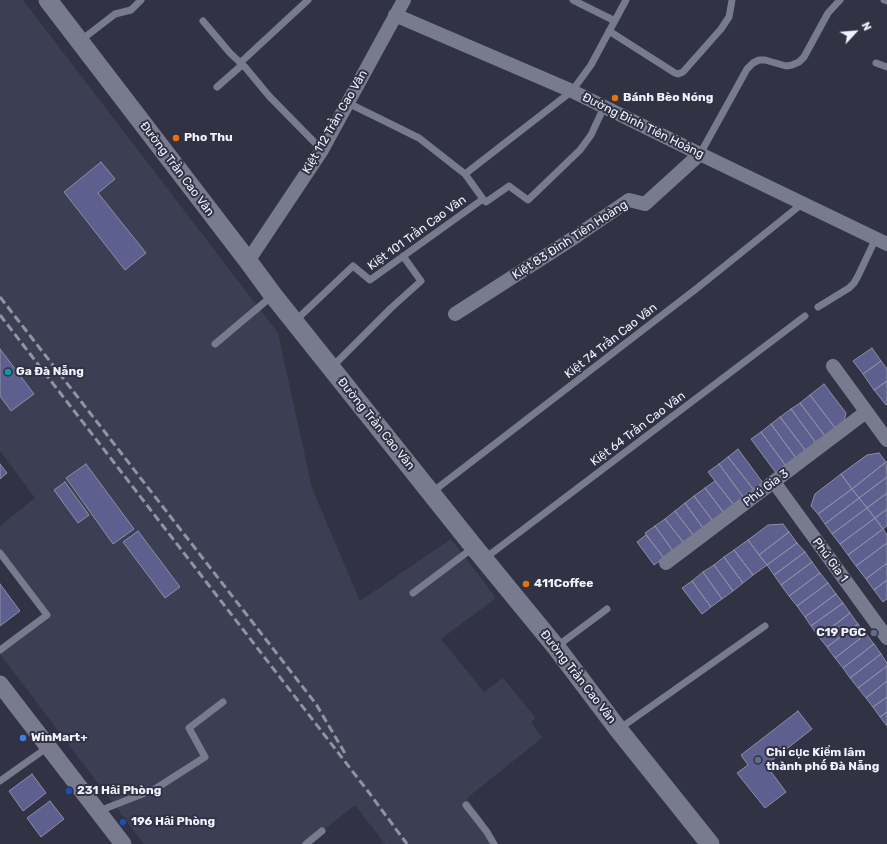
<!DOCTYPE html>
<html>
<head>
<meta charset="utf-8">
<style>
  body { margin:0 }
  #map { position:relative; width:887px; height:844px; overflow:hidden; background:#313244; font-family:Rubik,sans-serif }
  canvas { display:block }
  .north { position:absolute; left:835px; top:12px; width:40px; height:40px; -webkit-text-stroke:3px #313244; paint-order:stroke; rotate:64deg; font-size:11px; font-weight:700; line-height:16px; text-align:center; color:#f1f2fe }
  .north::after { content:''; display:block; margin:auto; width:14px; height:18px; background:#f1f2fe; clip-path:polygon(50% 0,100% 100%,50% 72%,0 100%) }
</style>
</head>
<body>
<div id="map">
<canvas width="887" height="844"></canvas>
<div class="north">N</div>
</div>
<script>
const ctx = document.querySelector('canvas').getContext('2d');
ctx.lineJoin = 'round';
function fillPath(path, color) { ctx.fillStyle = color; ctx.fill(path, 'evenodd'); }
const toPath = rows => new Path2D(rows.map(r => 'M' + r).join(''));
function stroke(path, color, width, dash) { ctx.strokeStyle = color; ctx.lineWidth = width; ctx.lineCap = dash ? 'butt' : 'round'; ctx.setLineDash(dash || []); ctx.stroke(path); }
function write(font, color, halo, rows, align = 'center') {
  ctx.font = font + ' Rubik,sans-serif'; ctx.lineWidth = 4; ctx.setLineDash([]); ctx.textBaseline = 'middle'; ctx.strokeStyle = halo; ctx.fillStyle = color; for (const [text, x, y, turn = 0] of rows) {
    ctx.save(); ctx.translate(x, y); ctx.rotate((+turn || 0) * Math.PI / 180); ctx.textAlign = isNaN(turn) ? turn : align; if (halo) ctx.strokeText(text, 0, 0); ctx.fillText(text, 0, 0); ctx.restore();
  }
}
fillPath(toPath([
  [0,0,23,0,278,333,312,488,360,601,451,539,496,598,441,639,484,692,503,678,536,718,531,722,542,738,467,798,484,821,487,832,494,844,385,844,355,805,306,844,144,844,0,654,0,650,47,615,0,553,0,526,35,498,0,451]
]), '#3c3e54');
const building = toPath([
  [101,162,115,179,98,193,146,253,125,270,64,192,101,162],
  [872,348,881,361,863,374,853,361,872,348],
  [0,349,34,394,11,411,0,396,0,349],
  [881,361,887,369,887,381,874,390,863,374,881,361],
  [887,381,887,404,886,405,874,390,887,381],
  [824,384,846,413,844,422,836,429,810,395,824,384],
  [810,395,836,429,825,436,800,403,810,395],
  [800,403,825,436,816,443,791,409,800,403],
  [791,409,816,443,806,451,780,417,791,409],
  [780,417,806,451,796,458,771,424,780,417],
  [771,424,796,458,786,466,761,432,771,424],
  [761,432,786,466,776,473,751,439,761,432],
  [738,449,763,483,754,490,728,457,738,449],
  [879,453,886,462,852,489,841,474,867,455,879,453],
  [728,457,754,490,744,498,719,464,728,457],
  [886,462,887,477,859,498,852,489,886,462],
  [0,464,7,473,0,479,0,464],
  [86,464,134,529,113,544,66,478,86,464],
  [719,464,744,498,734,505,708,472,719,464],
  [841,474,852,489,818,514,811,506,815,494,841,474],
  [887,477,887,493,867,508,859,498,887,477],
  [715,481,734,505,724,513,705,488,715,481],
  [65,482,89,515,78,523,54,490,65,482],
  [705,488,724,513,713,521,694,496,705,488],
  [852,489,859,498,825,524,818,514,852,489],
  [887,493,887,509,875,518,867,508,887,493],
  [694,496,713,521,703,528,685,503,694,496],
  [859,498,867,508,832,534,825,524,859,498],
  [685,503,703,528,694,536,675,511,685,503],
  [867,508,875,518,840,544,832,534,867,508],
  [887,509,887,526,883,529,875,518,887,509],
  [675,511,694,536,684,543,665,519,675,511],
  [875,518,883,529,848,555,840,544,875,518],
  [665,519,684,543,673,551,655,526,665,519],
  [783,524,789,532,759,555,748,540,768,525,783,524],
  [655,526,673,551,664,558,645,533,655,526],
  [883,529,887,535,887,543,856,566,848,555,883,529],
  [138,531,180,587,165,598,123,542,138,531],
  [789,532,797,543,767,565,759,555,789,532],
  [646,535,664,558,654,565,637,542,646,535],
  [748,540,767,565,753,575,734,550,748,540],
  [797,543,805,552,774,575,767,565,797,543],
  [887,543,887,563,866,579,856,566,887,543],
  [734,550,753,575,743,583,724,557,734,550],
  [805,552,812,562,781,585,774,575,805,552],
  [724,557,743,583,733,591,714,565,724,557],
  [812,562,820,573,789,596,781,585,812,562],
  [887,563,887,580,874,590,866,579,887,563],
  [714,565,733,591,722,599,703,572,714,565],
  [703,572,722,599,711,607,692,581,703,572],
  [820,573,828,583,797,606,789,596,820,573],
  [887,580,887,599,883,602,874,590,887,580],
  [692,581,711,607,702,614,682,588,692,581],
  [828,583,836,594,805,617,797,606,828,583],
  [0,584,20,611,0,626,0,584],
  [836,594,843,603,811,626,805,617,836,594],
  [843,603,850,613,819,637,811,626,843,603],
  [850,613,858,624,827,647,819,637,850,613],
  [858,624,866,634,835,658,827,647,858,624],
  [866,634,874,644,843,668,835,658,866,634],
  [874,644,881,654,850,678,843,668,874,644],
  [881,654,887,663,887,666,858,688,850,678,881,654],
  [887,666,887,681,866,698,858,688,887,666],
  [887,681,887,697,873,707,866,698,887,681],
  [887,697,887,712,880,717,873,707,887,697],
  [798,711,812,729,766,765,786,792,765,808,737,773,748,765,741,755,798,711],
  [887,712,887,726,880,717,887,712],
  [32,774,46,793,23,811,9,791,32,774],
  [50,801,64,819,41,837,27,818,50,801]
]);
fillPath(building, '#5d608f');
stroke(building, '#8d8fa4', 1);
stroke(toPath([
  [573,0,615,21],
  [884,0,887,1],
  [203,21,230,53,245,67,269,96,322,150],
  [609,31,675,73,678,74,683,72,721,29,729,17,732,0],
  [80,41,115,14,131,10,141,0],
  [240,63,308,0],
  [876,63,887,67],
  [217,87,242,65],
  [348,103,419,138,465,174],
  [700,154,747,69,753,63,759,60,765,60,786,66,792,65,799,62,804,57,828,13,840,0],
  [483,199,486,202,509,186,528,200,580,150,591,135,604,107],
  [818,307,849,288,854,283,858,276,876,238],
  [295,321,353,266,370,280,483,199,465,174,572,91,591,65,626,0],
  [215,344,272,296],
  [331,368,391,308,421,281,403,256],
  [431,493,696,289,803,203],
  [0,553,47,615,0,650],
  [484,559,805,316],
  [413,593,474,547],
  [556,647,607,609],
  [619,729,765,626],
  [0,781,48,747],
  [466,805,487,832,494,844],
  [99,811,155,789,205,757,189,728,223,702],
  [306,844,322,831]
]), '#787a8e', 7);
stroke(toPath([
  [395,15,572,91,700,154,887,244],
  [248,261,322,150,404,0],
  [455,314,575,237,629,200,645,204,700,154],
  [833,366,887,440],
  [774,482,887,638],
  [666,563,866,412]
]), '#787a8e', 14);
stroke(toPath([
  [0,684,123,844]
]), '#787a8e', 17);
stroke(toPath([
  [48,0,248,261,273,295,474,547,556,647,618,729,710,844]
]), '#787a8e', 19);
stroke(toPath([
  [0,297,316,704,346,755],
  [0,315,367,790,407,844]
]), '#9293a2', 3, [8, 4]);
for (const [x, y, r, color] of [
  [615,98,4,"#e8710a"],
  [176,138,4,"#e8710a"],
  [8,372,4,"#0f9aa8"],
  [526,584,4,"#e8710a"],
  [874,633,4,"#5c6f8a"],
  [23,738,4,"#3f7fe0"],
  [758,760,4,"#5c6f8a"],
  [69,791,4,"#1a4fb4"],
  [123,822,4,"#1a4fb4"]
]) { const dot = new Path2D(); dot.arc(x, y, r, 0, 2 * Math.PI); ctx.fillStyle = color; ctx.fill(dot); stroke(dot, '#313244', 1.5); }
write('bold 12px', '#f1f2fe', '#313244', [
  ["Bánh Bèo Nóng",623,98],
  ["Pho Thu",184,138],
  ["Ga Đà Nẵng",16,372],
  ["411Coffee",534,584],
  ["C19 PGC",866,633,"right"],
  ["WinMart+",31,738],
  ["Chi cục Kiểm lâm",766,753],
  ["thành phố Đà Nẵng",766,767],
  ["231 Hải Phòng",77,791],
  ["196 Hải Phòng",131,822]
], 'left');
write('12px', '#f1f2fe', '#313244', [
  ["Kiệt 112 Trần Cao Vân",335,122,-60],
  ["Đường Đinh Tiên Hoàng",643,126,26],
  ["Đường Trần Cao Vân",177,169,53],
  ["Kiệt 101 Trần Cao Vân",417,233,-36],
  ["Kiệt 83 Đinh Tiên Hoàng",570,240,-33],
  ["Kiệt 74 Trần Cao Vân",611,341,-38],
  ["Đường Trần Cao Vân",376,424,51],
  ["Kiệt 64 Trần Cao Vân",638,429,-37],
  ["Phú Gia 3",766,488,-37],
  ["Phú Gia 1",830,560,54],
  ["Đường Trần Cao Vân",578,677,52]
]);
</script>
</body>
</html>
